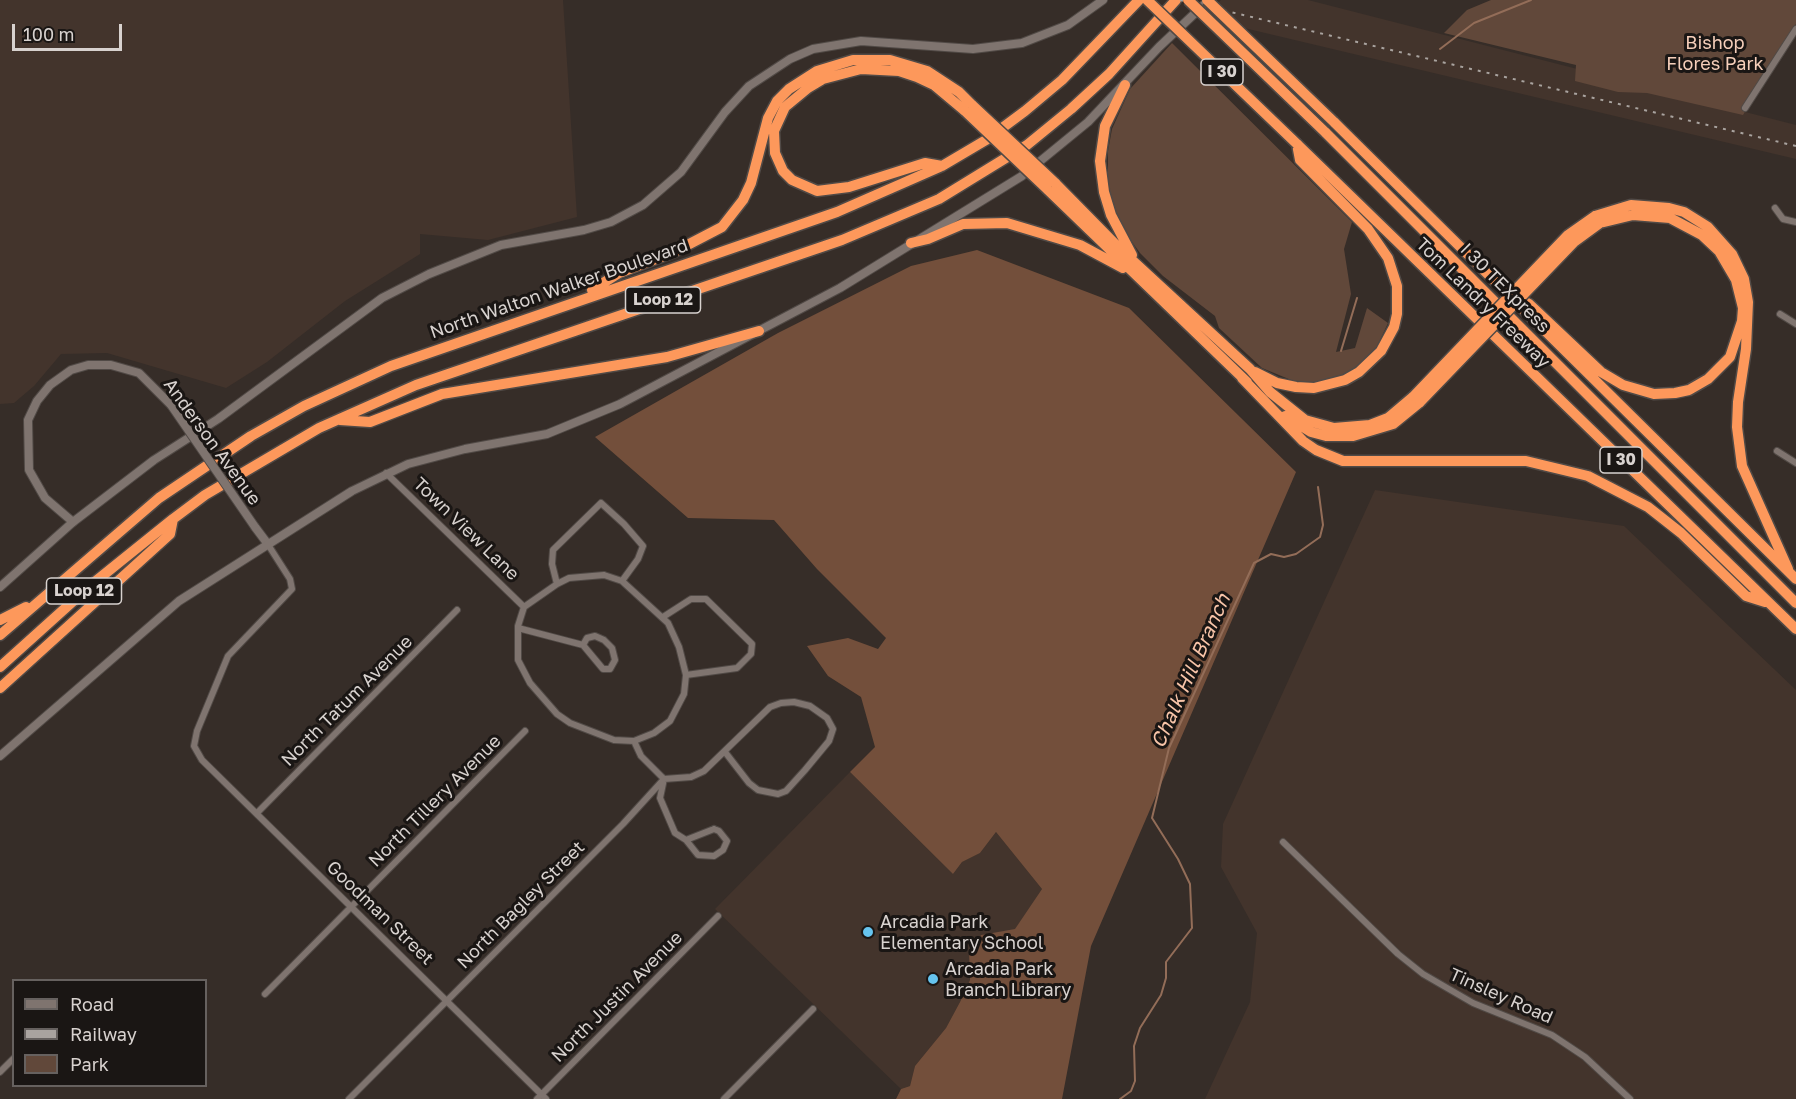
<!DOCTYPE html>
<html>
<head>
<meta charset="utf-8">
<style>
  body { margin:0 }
  #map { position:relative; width:1796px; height:1099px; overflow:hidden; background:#362d28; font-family:"Golos Text",sans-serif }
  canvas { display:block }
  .legend { position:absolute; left:12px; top:979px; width:195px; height:108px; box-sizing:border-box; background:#1a1614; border:2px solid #66615f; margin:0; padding:8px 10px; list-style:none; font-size:18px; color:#d8d2cf }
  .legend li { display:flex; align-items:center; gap:12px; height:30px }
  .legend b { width:30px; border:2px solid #66615f }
  .scale { position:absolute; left:12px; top:24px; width:110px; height:27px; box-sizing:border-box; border:3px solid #d8d2cf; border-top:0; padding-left:8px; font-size:18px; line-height:21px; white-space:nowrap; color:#d8d2cf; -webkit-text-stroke:4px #1a1614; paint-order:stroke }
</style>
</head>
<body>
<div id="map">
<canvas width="1796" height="1099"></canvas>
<ul class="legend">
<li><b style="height:8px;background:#7f746f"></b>Road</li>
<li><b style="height:8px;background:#a9a39f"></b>Railway</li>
<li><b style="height:16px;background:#61483a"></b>Park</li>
</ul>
<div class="scale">100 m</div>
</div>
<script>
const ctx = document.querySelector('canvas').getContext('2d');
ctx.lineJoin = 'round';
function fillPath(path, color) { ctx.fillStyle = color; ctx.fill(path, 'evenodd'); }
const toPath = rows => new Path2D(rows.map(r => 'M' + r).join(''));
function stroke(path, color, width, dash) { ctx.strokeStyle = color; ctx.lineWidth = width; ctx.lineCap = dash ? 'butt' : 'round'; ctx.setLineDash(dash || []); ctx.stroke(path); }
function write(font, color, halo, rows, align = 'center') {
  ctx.font = font + ' "Golos Text",sans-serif'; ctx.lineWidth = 6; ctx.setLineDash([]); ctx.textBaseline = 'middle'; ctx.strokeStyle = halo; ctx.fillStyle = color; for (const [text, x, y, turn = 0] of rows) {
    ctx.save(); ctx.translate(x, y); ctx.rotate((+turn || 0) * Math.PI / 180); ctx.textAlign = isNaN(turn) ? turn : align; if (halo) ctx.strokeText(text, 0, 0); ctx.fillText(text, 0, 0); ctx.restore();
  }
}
fillPath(toPath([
  [0,0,563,0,577,217,488,240,420,234,420,254,345,301,267,362,226,388,107,353,61,354,34,386,14,403,0,404],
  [1221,0,1308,0,1796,125,1796,159,1202,18],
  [1375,490,1624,526,1796,690,1796,1099,1205,1099,1250,1002,1257,933,1221,867,1223,824],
  [850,772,953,874,962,862,980,853,996,832,1042,889,1015,930,981,935,969,952,970,980,960,1002,946,1028,915,1066,910,1086,901,1089,715,909]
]), '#43342c');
fillPath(toPath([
  [1491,0,1796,0,1796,24,1743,115,1647,93,1618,92,1575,81,1576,65,1444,33,1467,10],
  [1172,43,1352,222,1344,249,1351,294,1336,352,1355,348,1367,308,1388,323,1375,351,1361,365,1343,376,1311,383,1296,382,1262,368,1219,328,1215,316,1163,276,1140,253,1127,235,1113,206,1108,184,1108,151,1112,129,1130,89]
]), '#61483a');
fillPath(toPath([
  [977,250,1129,308,1296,472,1091,946,1062,1099,896,1099,901,1089,910,1086,915,1066,946,1028,960,1002,970,980,969,952,981,935,1015,929,1042,889,996,832,980,853,962,862,953,874,850,772,875,747,861,697,828,676,807,646,848,638,878,649,886,638,817,569,774,520,688,518,595,437,778,333,911,266]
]), '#734f3b');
stroke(toPath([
  [1440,49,1474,23,1531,0],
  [1341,351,1357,298],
  [1120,1099,1131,1091,1135,1081,1134,1046,1140,1028,1161,995,1166,978,1166,962,1192,928,1190,884,1178,859,1152,818,1169,748,1254,563,1271,554,1284,557,1296,554,1320,537,1323,525,1318,487]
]), '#936d58', 2);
const minor = toPath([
  [1745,108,1796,29],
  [1775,208,1783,219,1796,222],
  [1780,314,1796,324],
  [1777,451,1796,463],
  [386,473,524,607],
  [267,543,290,579,292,589,228,656,197,731,194,746,202,760,546,1099],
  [604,575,622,581,668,623,679,647,686,675,684,694,670,721,654,733,634,741,614,740,570,723,557,714,530,683,518,660,518,626,524,607,557,584,569,578,604,575],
  [557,584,552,564,553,550,601,503,624,524,643,546,638,559,622,581],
  [663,617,691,599,706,599,752,644,751,654,737,668,686,675],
  [518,628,583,645,603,669,610,669,615,660,612,648,604,640,595,636,587,638,583,645],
  [634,741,641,756,664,779,660,798,675,833,686,840],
  [257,813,457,610],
  [714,829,719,831,727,841,723,850,714,856,698,855,686,840,714,829],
  [1283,842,1398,954,1423,974,1473,1003,1552,1035,1585,1057,1630,1099],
  [265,994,525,731],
  [0,1072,14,1058],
  [349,1099,623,824,664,779,691,777,704,771,770,707,781,703,794,702,810,706,827,718,833,729,829,741,805,770,786,791,778,794,758,790,749,783,725,752],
  [537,1099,718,916],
  [724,1099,813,1009]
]);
const tertiary = toPath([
  [73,522,45,498,29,470,28,420,37,401,50,385,71,370,88,365,111,365,139,373,171,405],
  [255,527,267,543]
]);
const secondary = toPath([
  [0,587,73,522,154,460,218,419,382,298,429,274,501,245,584,230,611,222,643,205,681,172,725,112,749,86,790,59,813,49,861,41,973,49,1022,43,1068,25,1103,0],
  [0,756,179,601,352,491,408,464,465,449,547,434,620,404,840,288,1022,176,1088,122,1159,47,1209,0]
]);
const motorway = toPath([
  [1125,85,1105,126,1100,161,1104,192,1111,215,1132,255],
  [1334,122,1796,579],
  [1325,132,1796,603],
  [1297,144,1796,629],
  [942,166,925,163,849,187,817,191,792,180,783,171,775,153,774,131,785,107,808,88,823,79,861,69,899,71,917,77,934,85,965,111],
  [1055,183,1121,250,1250,369,1270,392,1305,420,1334,428,1370,425,1388,418,1414,396],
  [1047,189,1247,382],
  [1595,216,1631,205,1669,208,1684,212,1708,227,1732,254,1744,279,1748,302,1746,349,1738,402,1737,427,1742,466,1788,569],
  [911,243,928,239,963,224,1007,223,1080,245,1123,268],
  [592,290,619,273,674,252,722,227,743,200,751,183,768,118,777,101,789,89,817,71,853,60,890,60,927,71,959,92,973,106],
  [1512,295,1529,304,1601,372,1623,385,1654,394,1675,393,1689,390,1708,379,1730,357,1742,321,1743,308,1736,280,1719,251,1702,235,1670,218,1633,215,1600,223],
  [1255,372,1277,383,1296,387,1314,388,1345,380,1359,372,1381,351,1394,327,1397,314,1397,286,1388,258,1368,229,1300,160,1297,144],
  [1242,378,1303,441,1316,450,1343,461,1526,461,1588,476,1648,507,1681,533,1746,596,1765,602],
  [1285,416,1311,432,1326,436,1353,436,1393,424,1420,402],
  [340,420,370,422,442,394,667,357,759,331],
  [0,620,26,607],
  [0,635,159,498,251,436,304,406,391,366,837,212,942,166,986,140,1025,111,1062,80,1139,0],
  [0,667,91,585,173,519,205,495,319,428,416,385,842,240,939,199,1027,145,1071,109,1109,74,1176,0],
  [0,688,170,534,173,519]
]);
stroke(minor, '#514a46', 8);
stroke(tertiary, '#514a46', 10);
stroke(secondary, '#514a46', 10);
stroke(motorway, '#514a46', 13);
stroke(minor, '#7f746f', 6);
stroke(tertiary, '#7f746f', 8);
stroke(secondary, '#7f746f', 8);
stroke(motorway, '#fd985b', 10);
stroke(toPath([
  [1180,0,1796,146]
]), '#a9a39f', 2, [3, 6]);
const tertiaryBridge = toPath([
  [171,405,255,527]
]);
const motorwayBridge = toPath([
  [1147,0,1297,144],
  [1188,0,1325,132],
  [1207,0,1334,122],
  [973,106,1055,183],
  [965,111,1047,189],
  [1414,396,1568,235,1595,216],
  [1420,402,1574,242,1600,223]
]);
stroke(tertiaryBridge, '#514a46', 10, []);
stroke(motorwayBridge, '#514a46', 13, []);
stroke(tertiaryBridge, '#7f746f', 8);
stroke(motorwayBridge, '#fd985b', 10);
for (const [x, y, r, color] of [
  [868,932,6,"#66c4ef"],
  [933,979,6,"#66c4ef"]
]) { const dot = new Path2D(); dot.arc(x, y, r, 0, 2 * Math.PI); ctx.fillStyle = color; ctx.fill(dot); stroke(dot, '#1a1614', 2); }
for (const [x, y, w] of [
  [1222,72,42],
  [663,300,75],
  [1621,460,42],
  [84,591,75]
]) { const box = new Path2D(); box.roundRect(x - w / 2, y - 13, w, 26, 4.5); ctx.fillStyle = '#1a1614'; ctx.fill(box); stroke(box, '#d8d2cf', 1.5); }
write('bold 16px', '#d8d2cf', null, [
  ["I 30",1222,72],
  ["Loop 12",663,300],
  ["I 30",1621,460],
  ["Loop 12",84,591]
]);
write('18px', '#f6cfba', '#1a1614', [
  ["Bishop",1715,43],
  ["Flores Park",1715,64]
]);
write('18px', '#d8d2cf', '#1a1614', [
  ["I 30 TEXpress",1505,288,45],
  ["North Walton Walker Boulevard",559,289,-19],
  ["Tom Landry Freeway",1483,303,44],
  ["Anderson Avenue",212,442,54],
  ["Town View Lane",466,529,44],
  ["North Tatum Avenue",347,701,-45],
  ["North Tillery Avenue",435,801,-45],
  ["North Bagley Street",521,905,-45],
  ["Goodman Street",380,913,44],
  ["Tinsley Road",1501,996,24],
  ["North Justin Avenue",617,997,-45]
]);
write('18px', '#d8d2cf', '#1a1614', [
  ["Arcadia Park",880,922],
  ["Elementary School",880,943],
  ["Arcadia Park",945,969],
  ["Branch Library",945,990]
], 'left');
write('italic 20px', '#f8c4a8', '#1a1614', [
  ["Chalk Hill Branch",1191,671,-66]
]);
</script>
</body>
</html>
